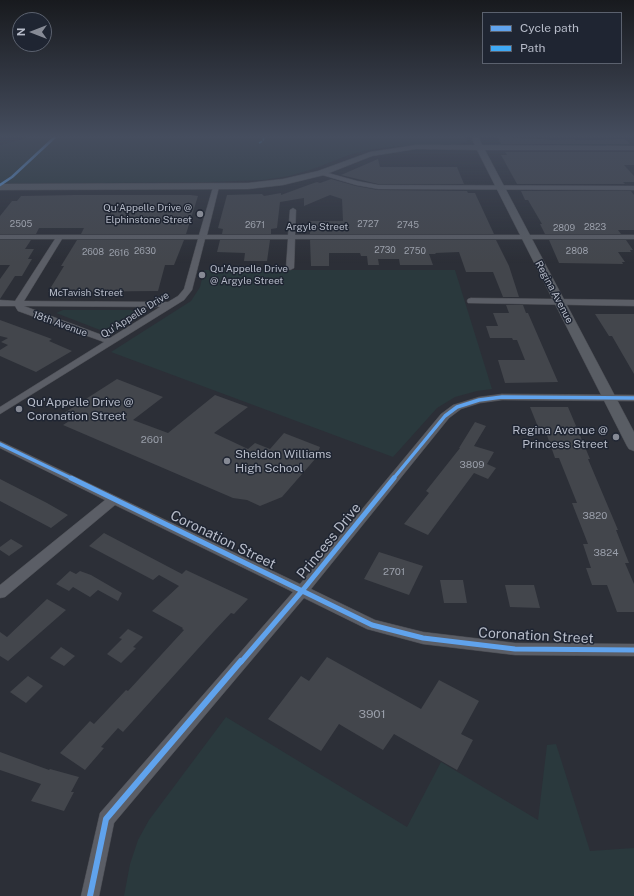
<!DOCTYPE html>
<html>
<head>
<meta charset="utf-8">
<style>
  body { margin:0 }
  #map { position:relative; width:634px; height:896px; overflow:hidden; background:#2c2f37; font-family:"Public Sans",sans-serif }
  canvas { display:block }
  .legend { position:absolute; left:482px; top:12px; width:140px; height:52px; box-sizing:border-box; background:#1f2532; border:1px solid #5b616e; margin:0; padding:5px 7px; list-style:none; font-size:12px; color:#b6bbc8 }
  .legend li { display:flex; align-items:center; gap:8px; height:20px }
  .legend b { width:20px; border:1px solid #5b616e }
  .north { position:absolute; left:12px; top:12px; width:40px; height:40px; box-sizing:border-box; background:#1f2532; border:1px solid #5b616e; border-radius:50%; rotate:270deg; font-size:11px; font-weight:700; line-height:16px; text-align:center; color:#b6bbc8 }
  .north::after { content:''; display:block; margin:auto; width:14px; height:18px; background:#868a95; clip-path:polygon(50% 0,100% 100%,50% 72%,0 100%) }
</style>
</head>
<body>
<div id="map">
<canvas width="634" height="896"></canvas>
<ul class="legend">
<li><b style="height:5px;background:#60a3ed"></b>Cycle path</li>
<li><b style="height:5px;background:#3fa9f5"></b>Path</li>
</ul>
<div class="north">N</div>
</div>
<script>
const ctx = document.querySelector('canvas').getContext('2d');
ctx.lineJoin = 'round';
function fillPath(path, color) { ctx.fillStyle = color; ctx.fill(path, 'evenodd'); }
const toPath = rows => new Path2D(rows.map(r => 'M' + r).join(''));
function stroke(path, color, width, dash) { ctx.strokeStyle = color; ctx.lineWidth = width; ctx.lineCap = dash ? 'butt' : 'round'; ctx.setLineDash(dash || []); ctx.stroke(path); }
function write(font, color, halo, rows, align = 'center') {
  ctx.font = font + ' "Public Sans",sans-serif'; ctx.lineWidth = 3; ctx.setLineDash([]); ctx.textBaseline = 'middle'; ctx.strokeStyle = halo; ctx.fillStyle = color; for (const [text, x, y, turn = 0] of rows) {
    ctx.save(); ctx.translate(x, y); ctx.rotate((+turn || 0) * Math.PI / 180); ctx.textAlign = isNaN(turn) ? turn : align; if (halo) ctx.strokeText(text, 0, 0); ctx.fillText(text, 0, 0); ctx.restore();
  }
}
fillPath(toPath([
  [30,137,465,137,467,142,461,144,390,147,368,150,349,155,313,169,289,176,263,180,209,182,0,184,0,145],
  [204,270,455,270,492,389,477,391,455,397,437,408,393,457,111,352,191,301,200,287],
  [63,310,130,310,138,312,139,316,113,332,108,333,56,313],
  [226,717,407,827,441,762,538,820,547,745,556,744,590,851,634,848,634,896,124,896,130,864,138,840,149,820]
]), '#2a393d');
fillPath(toPath([
  [497,137,563,140,625,139,630,144,501,144],
  [505,152,634,152,634,165,624,165,634,176,634,182,623,182,625,184,517,184,501,155,507,155],
  [378,159,380,167,457,167,464,184,378,184,341,175],
  [331,179,356,186,378,190,467,191,468,193,475,193,494,234,310,234,310,221,343,221,342,199,330,195,304,206,304,198,280,202,277,228,271,229,271,234,222,234,223,229,218,228,227,195,262,194,264,196,281,193,281,195,311,184,317,182,320,183],
  [521,191,631,191,634,195,634,230,618,230,621,234,545,234,540,224,542,224,528,200,525,200],
  [75,195,191,195,198,196,186,234,81,234,84,228,39,228,36,234,0,234,0,216,12,201,17,201,21,196],
  [0,240,31,240,25,249,34,249,28,259,32,259,22,276,15,276,0,299,0,279,10,265,0,265],
  [77,240,184,240,174,265,165,265,158,291,48,292,64,266,61,266],
  [220,240,270,240,267,261,244,261,245,253,217,252],
  [310,240,496,240,509,266,519,297,503,297,493,272,466,272,459,252,435,253,436,254,429,254,433,265,400,265,399,259,378,259,379,265,368,265,367,256,361,256,360,253,329,253,329,266,311,266],
  [549,240,626,240,633,250,630,250,631,252,618,252,625,262,622,262,623,264,559,263],
  [506,305,523,305,526,313,528,313,558,382,505,383,498,360,525,360,517,340,513,340,512,338,490,338,486,326,498,326,493,313,509,313],
  [595,314,634,314,634,374,612,336,609,336],
  [0,320,52,339,49,341,72,351,36,372,0,356,0,350,8,345,1,342,8,338,0,336],
  [117,379,163,397,133,420,168,433,215,395,248,407,214,433,248,449,255,443,270,449,284,433,320,447,316,458,282,497,260,506,247,500,233,498,63,425,74,418,64,413],
  [530,407,568,407,590,459,588,459,618,530,616,530,629,563,625,563,634,584,634,612,617,612,607,585,592,585,586,568,591,568,583,544,588,544,572,503,577,503,559,458,555,458,544,427,538,427],
  [475,422,486,426,474,446,494,452,487,464,496,468,488,479,474,473,428,535,404,524,429,493,426,491,460,448,459,448],
  [0,479,47,503,68,515,51,528,0,501],
  [104,533,182,574,186,570,248,599,234,614,231,613,214,631,123,732,118,728,101,747,104,748,85,770,60,753,90,721,94,724,126,690,128,691,184,630,182,629,183,628,152,611,179,586,159,575,153,580,89,546],
  [11,539,23,546,9,556,0,550,0,547],
  [379,552,423,566,409,595,364,579],
  [70,571,76,574,80,571,91,575,122,593,118,601,98,590,90,597,73,587,69,591,56,584],
  [440,580,463,580,467,603,444,603],
  [505,585,534,585,540,608,510,607],
  [47,599,66,610,8,661,0,656,0,632,7,637],
  [128,629,143,637,133,647,136,648,121,663,107,654,122,639,119,638],
  [61,647,75,656,64,666,50,658],
  [327,657,421,709,439,680,479,701,461,734,473,740,457,770,394,734,383,750,339,724,321,751,268,719,301,676,309,681],
  [28,676,43,686,26,703,10,692],
  [0,752,49,770,50,769,79,777,71,792,74,792,64,811,31,801,41,784,0,770]
]), '#43464c');
const street = toPath([
  [321,171,357,181,378,185,634,186,634,190,378,189,356,185,319,174,319,172,321,171],
  [216,185,219,187,207,235,288,235,290,210,293,208,296,210,295,235,634,235,634,239,295,239,294,268,290,270,286,268,288,239,205,239,192,290,184,300,0,414,0,407,104,342,18,311,15,306,0,306,0,300,15,301,55,239,0,239,0,235,199,235,213,187,216,185],
  [62,239,198,239,184,289,178,296,168,302,24,301,62,239],
  [24,306,160,307,110,338,24,306],
  [471,298,634,300,634,306,468,303,467,301,468,299,471,298],
  [502,394,634,395,634,401,502,400,480,403,461,409,449,418,311,589,375,620,423,632,515,643,634,644,634,656,515,655,423,644,367,629,304,598,114,823,99,896,81,896,100,813,293,592,115,505,5,597,0,598,0,585,105,500,0,448,0,441,300,584,441,414,453,405,479,397,502,394]
]);
const secondary = toPath([
  [473,138,479,138,482,145,634,146,634,150,485,150,634,432,634,451,629,449,627,446,477,150,416,149,372,156,324,175,283,185,248,189,0,190,0,184,248,183,283,179,318,171,370,152,416,145,475,145,472,140,473,138]
]);
stroke(street, '#484a50', 1);
stroke(secondary, '#484a50', 1);
fillPath(street, '#5b5e66');
fillPath(secondary, '#595d64');
stroke(toPath([
  [259,143,263,141,264,137]
]), '#3fa9f5', 1.5, [3.5, 1.5]);
stroke(toPath([
  [0,185,12,177,55,137]
]), '#60a3ed', 2.5);
stroke(toPath([
  [0,444,73,479],
  [393,479,445,416,457,407,479,400,502,397,634,398]
]), '#60a3ed', 3.5);
stroke(toPath([
  [71,478,372,625,423,638,515,649,634,650],
  [241,662,302,591,394,478]
]), '#60a3ed', 5);
stroke(toPath([
  [90,896,106,819,241,661]
]), '#60a3ed', 6);
const sky = ctx.createLinearGradient(0, 0, 0, 263);
sky.addColorStop(0, '#181a1e');
sky.addColorStop(0.52, '#454d5e');
sky.addColorStop(1, '#454d5e00');
ctx.fillStyle = sky;
ctx.fillRect(0, 0, 634, 263);
for (const [x, y, r, color] of [
  [200,214,4,"#868a95"],
  [202,275,4,"#868a95"],
  [19,409,4,"#868a95"],
  [616,437,4,"#868a95"],
  [227,461,4,"#868a95"]
]) { const dot = new Path2D(); dot.arc(x, y, r, 0, 2 * Math.PI); ctx.fillStyle = color; ctx.fill(dot); stroke(dot, '#1f2532', 1.5); }
write('9px', '#999ea9', null, [
  ["2505",21,224],
  ["2727",368,224],
  ["2671",255,225],
  ["2745",408,225],
  ["2823",595,227],
  ["2809",564,228],
  ["2730",385,250],
  ["2630",145,251],
  ["2750",415,251],
  ["2808",577,251],
  ["2608",93,252],
  ["2616",119,253]
]);
write('10px', '#b6bbc8', '#1f2532', [
  ["Qu'Appelle Drive @",192,208],
  ["Elphinstone Street",192,220],
  ["Qu'Appelle Drive",210,269,"left"],
  ["@ Argyle Street",210,281,"left"]
], 'right');
write('10px', '#b6bbc8', '#1f2532', [
  ["Argyle Street",317,227],
  ["Regina Avenue",554,292,62],
  ["McTavish Street",86,293],
  ["Qu'Appelle Drive",135,315,-32],
  ["18th Avenue",60,324,20]
]);
write('10px', '#999ea9', null, [
  ["2601",152,440],
  ["3809",472,465],
  ["3820",595,516],
  ["3824",606,553],
  ["2701",394,572]
]);
write('12px', '#b6bbc8', '#1f2532', [
  ["Qu'Appelle Drive @",27,402],
  ["Coronation Street",27,416],
  ["Regina Avenue @",608,430,"right"],
  ["Princess Street",608,444,"right"],
  ["Sheldon Williams",235,454],
  ["High School",235,468]
], 'left');
write('12px', '#999ea9', null, [
  ["3901",372,714]
]);
write('14px', '#b6bbc8', '#1f2532', [
  ["Coronation Street",223,540,26],
  ["Princess Drive",329,541,-51],
  ["Coronation Street",536,636,3]
]);
</script>
</body>
</html>
